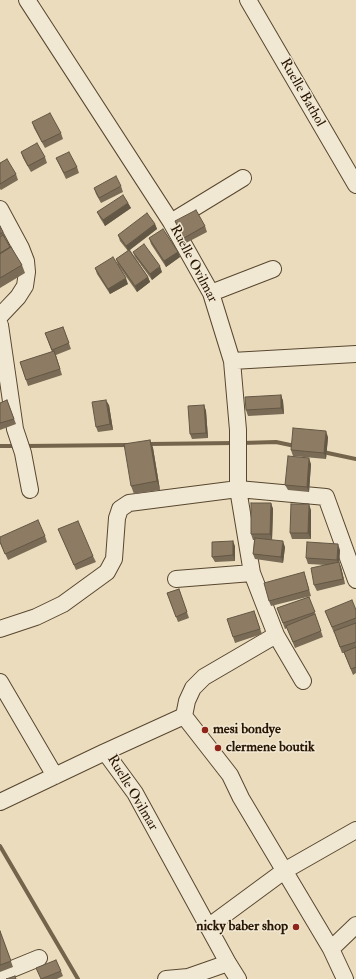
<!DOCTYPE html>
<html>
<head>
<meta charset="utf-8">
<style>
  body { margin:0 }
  canvas { display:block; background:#eadcbc }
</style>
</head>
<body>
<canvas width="356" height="979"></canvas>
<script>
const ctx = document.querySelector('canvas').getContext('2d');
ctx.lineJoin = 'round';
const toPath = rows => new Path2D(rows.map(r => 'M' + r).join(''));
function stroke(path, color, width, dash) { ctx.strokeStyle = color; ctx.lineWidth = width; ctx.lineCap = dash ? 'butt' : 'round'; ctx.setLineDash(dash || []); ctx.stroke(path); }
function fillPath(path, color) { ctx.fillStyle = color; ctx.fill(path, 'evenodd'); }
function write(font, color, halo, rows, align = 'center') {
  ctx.font = font + ' "IM FELL Double Pica",serif'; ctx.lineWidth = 3; ctx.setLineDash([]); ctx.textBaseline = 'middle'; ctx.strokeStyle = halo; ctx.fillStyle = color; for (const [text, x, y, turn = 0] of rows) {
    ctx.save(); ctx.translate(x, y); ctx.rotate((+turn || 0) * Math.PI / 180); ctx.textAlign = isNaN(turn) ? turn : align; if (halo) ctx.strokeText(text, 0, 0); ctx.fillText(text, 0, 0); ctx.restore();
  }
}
stroke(toPath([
  [242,443,276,442,295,446],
  [148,444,235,443],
  [0,446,17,446],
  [24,446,129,445],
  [323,452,356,459],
  [0,846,78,979]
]), '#75644c', 4);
const minor = toPath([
  [27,0,171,222,211,293,232,361,238,430,238,489,252,573,276,635,204,677,193,688,187,701,184,716,105,752,135,793,228,963,238,979],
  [248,0,356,185],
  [0,209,21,248,26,261,27,272,25,286,18,297,0,316],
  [171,222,243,178],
  [211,293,273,269],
  [0,325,15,429,23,453,30,490],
  [232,361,356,354],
  [176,579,252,573],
  [0,629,36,617,63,604,107,572,114,559,117,518,120,509,129,503,238,489,326,497,356,580],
  [276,635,303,681],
  [0,682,55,776],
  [184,716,230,775,241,798,331,949],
  [0,802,105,752],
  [208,927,284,871,356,830],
  [0,974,39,958],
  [166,979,188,977,228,963],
  [345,979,331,949,356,925]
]);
stroke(minor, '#584730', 18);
stroke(minor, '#f1e8d3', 16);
fillPath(toPath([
  [32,122,61,133,63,139,45,148,34,128],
  [21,152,45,157,47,163,31,172,23,158],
  [56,158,77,167,79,173,66,179],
  [0,163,16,174,18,180,1,190,0,189],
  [121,186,123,192,101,203,96,194,94,188],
  [128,203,131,208,105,226,100,218,97,212],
  [175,221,205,226,207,232,186,243,177,227],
  [155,224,157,229,130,250,148,277,150,282,137,292,118,265,116,259,128,251,120,241,118,235],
  [0,226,6,238,5,238,22,265,25,273,0,288],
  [149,238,178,252,180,257,166,267,151,244],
  [133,252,162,272,152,280,135,257],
  [95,268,128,284,110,294,97,274],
  [63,327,71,349,56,355,62,375,28,386,20,362,52,352,45,333],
  [281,395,283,401,284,414,248,416,246,410],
  [7,400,16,424,0,430,0,403],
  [109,405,113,430,98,432,96,427],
  [204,405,206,411,208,438,192,439,190,434],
  [328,437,326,459,293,456,291,450],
  [150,440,153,448,160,490,134,494,131,486],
  [311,464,309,492,288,490,285,485],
  [271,503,273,509,272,540,285,547,283,563,255,559,253,554,254,540,253,540,251,534],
  [311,510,311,539,292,539,290,533],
  [58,529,93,556,96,562,76,570],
  [45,536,47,542,8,560,0,543,0,537],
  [235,546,235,561,215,562,212,557],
  [340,550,339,563,341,567,345,584,317,591,314,585,326,565,308,564,306,558],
  [304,572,311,596,271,606,269,601],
  [179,589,189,618,178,622,167,593],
  [309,597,323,637,295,648,287,628,285,629,277,608],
  [356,610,356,673,353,675,344,653,342,653,334,632,334,633,325,611],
  [254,611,262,634,235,643,233,637],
  [0,931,13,967,0,972],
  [61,971,63,976,57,979,40,979]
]), '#796b55');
fillPath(toPath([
  [128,203,131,208,105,226,103,220],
  [155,224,157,229,128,251,126,246],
  [178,252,180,257,166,267,164,261],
  [160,266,162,272,152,280,150,274],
  [148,277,150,282,137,292,135,286],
  [126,278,128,284,110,294,108,289],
  [281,395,283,401,284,414,281,408],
  [106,400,109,405,113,430,110,424],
  [204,405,206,411,208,438,206,433],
  [326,431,328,437,326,459,324,453],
  [150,440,153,448,160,490,157,481],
  [309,458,311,464,309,492,307,487],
  [271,503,273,509,272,540,270,534],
  [309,504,311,510,311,539,308,533],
  [233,541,235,546,235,561,233,555],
  [283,541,285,547,283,563,281,557],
  [338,544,340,550,339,563,341,567,345,584,337,560]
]), '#635745');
const building = toPath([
  [50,113,61,133,42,142,32,122,50,113],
  [37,143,45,157,28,166,21,152,37,143],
  [69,152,77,167,64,173,56,158,69,152],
  [7,159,16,174,0,184,0,163,7,159],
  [116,176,121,186,99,198,94,188,116,176],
  [123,195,128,203,103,220,97,212,123,195],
  [196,210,205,226,184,238,175,221,196,210],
  [147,213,155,224,126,246,118,235,147,213],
  [0,226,3,232,0,234,0,226],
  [163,229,178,252,164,261,149,238,163,229],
  [3,235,10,247,0,253,0,237,3,235],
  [144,244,160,266,150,274,133,252,144,244],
  [11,247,22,265,0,278,0,254,11,247],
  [129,250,148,277,135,286,116,259,129,250],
  [113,257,126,278,108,289,95,268,113,257],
  [63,327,69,343,52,350,45,333,63,327],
  [54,351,60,369,26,380,20,362,54,351],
  [281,395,281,408,246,410,245,397,281,395],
  [7,400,14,419,0,423,0,403,7,400],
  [106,400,110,424,96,427,92,402,106,400],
  [204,405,206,433,190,434,188,406,204,405],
  [293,428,326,431,324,453,291,450,293,428],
  [150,440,157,481,131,486,124,444,150,440],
  [288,456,309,458,307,487,285,485,288,456],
  [251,503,271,503,270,534,251,534,251,503],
  [291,504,309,504,308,533,290,533,291,504],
  [38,520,45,536,5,554,0,542,0,537,38,520],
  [78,521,93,556,74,565,58,529,78,521],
  [255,538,283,541,281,557,253,554,255,538],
  [233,541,233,555,212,557,212,542,233,541],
  [307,542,338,544,337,560,306,558,307,542],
  [339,562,343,579,314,585,311,568,339,562],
  [304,572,309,590,269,601,264,583,304,572],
  [179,589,187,612,176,617,167,593,179,589],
  [309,597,315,612,283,623,277,608,309,597],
  [352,600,356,610,356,618,332,627,325,611,352,600],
  [254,611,260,629,233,637,227,619,254,611],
  [315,614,321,631,293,642,286,626,315,614],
  [356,623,356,642,340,647,334,631,356,623],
  [356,647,356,667,351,669,344,652,356,647],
  [0,931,11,961,0,965,0,931],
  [56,960,61,971,41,979,36,968,56,960],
  [15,976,16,979,6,979,15,976]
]);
fillPath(building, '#8d7c63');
stroke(building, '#635745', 1);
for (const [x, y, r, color] of [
  [205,730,4,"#8f2418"],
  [218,748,4,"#8f2418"],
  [296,927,4,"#8f2418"]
]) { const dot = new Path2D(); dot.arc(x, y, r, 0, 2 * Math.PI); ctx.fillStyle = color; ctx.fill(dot); stroke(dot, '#f1e8d3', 1.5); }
write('14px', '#281502', '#f1e8d3', [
  ["Ruelle Bathol",302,93,60],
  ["Ruelle Ovilmar",193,264,62],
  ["Ruelle Ovilmar",132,793,59]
]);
write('bold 14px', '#281502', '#f1e8d3', [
  ["mesi bondye",213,730],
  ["clermene boutik",226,748],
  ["nicky baber shop",288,927,"right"]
], 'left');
</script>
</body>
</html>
